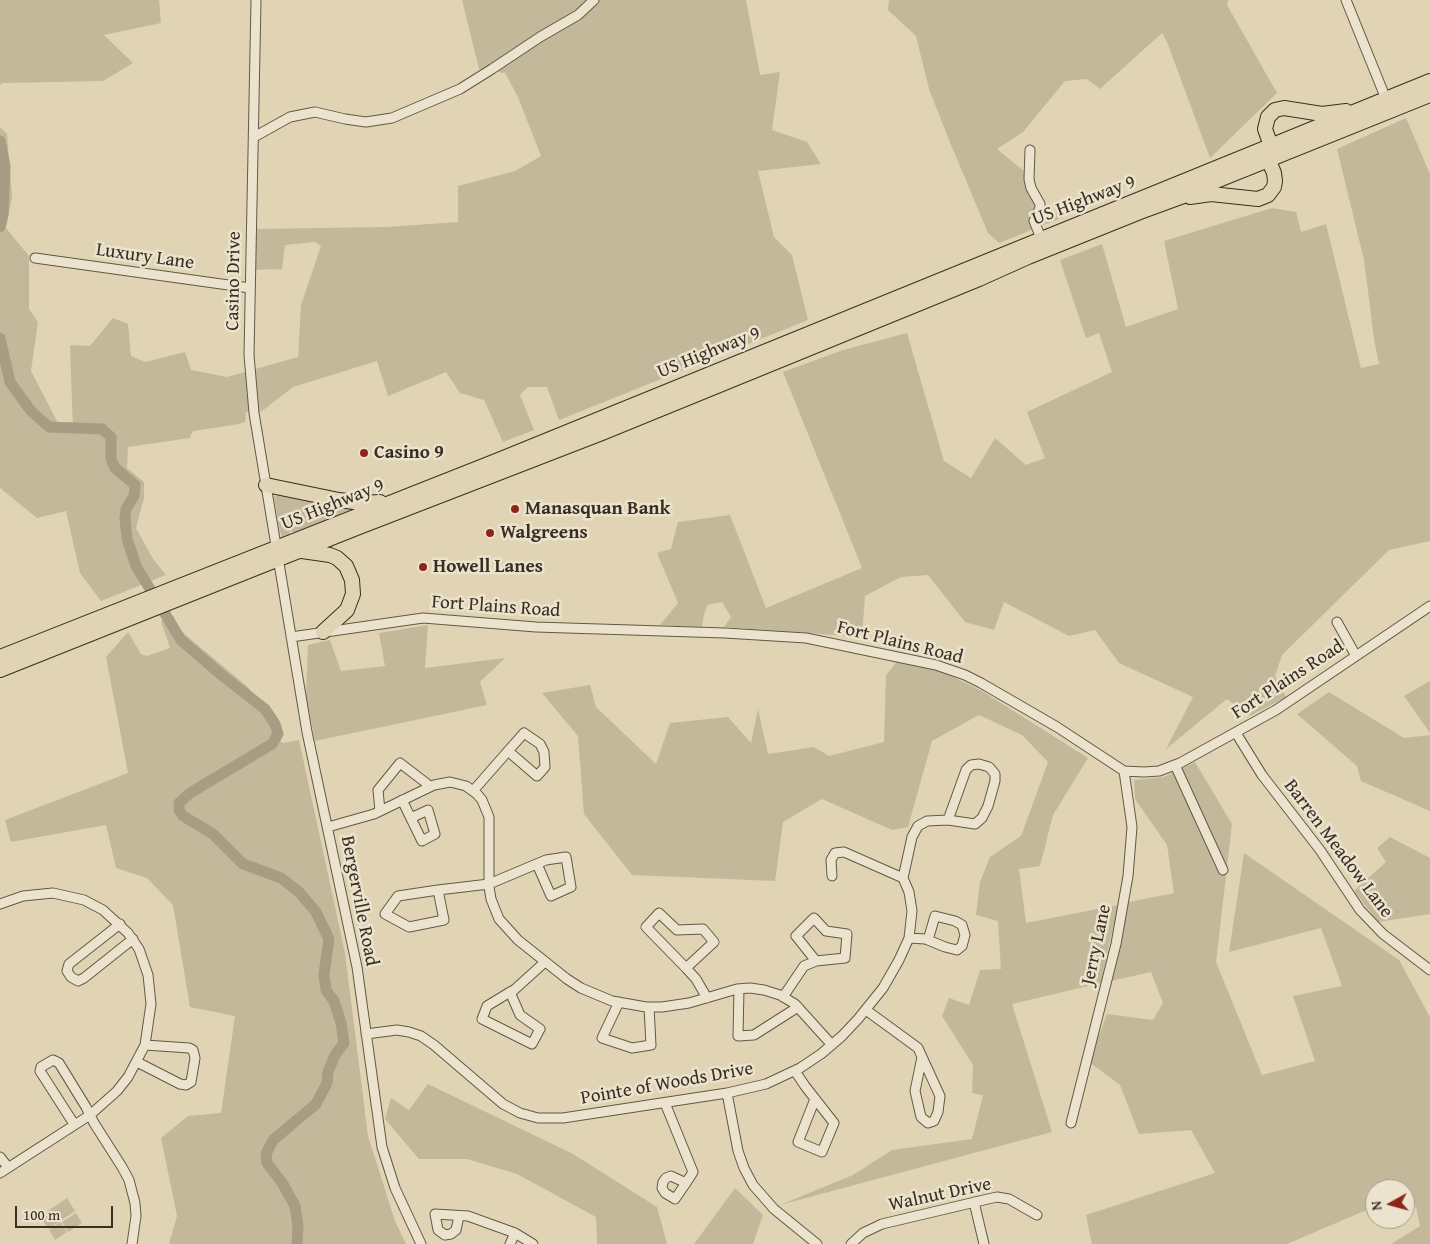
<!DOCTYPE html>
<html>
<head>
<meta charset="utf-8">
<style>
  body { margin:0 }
  #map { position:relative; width:1430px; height:1244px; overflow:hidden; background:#e1d4b4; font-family:"Gentium Book Plus",serif }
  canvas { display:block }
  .north { position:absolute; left:1365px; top:1179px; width:50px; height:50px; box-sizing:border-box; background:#ece3ce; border:1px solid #a49b89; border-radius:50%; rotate:263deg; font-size:14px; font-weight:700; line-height:20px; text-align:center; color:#382e21 }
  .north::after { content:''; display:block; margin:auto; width:18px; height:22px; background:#8f2418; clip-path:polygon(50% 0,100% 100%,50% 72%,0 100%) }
  .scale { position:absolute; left:15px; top:1206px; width:98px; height:22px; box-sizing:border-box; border:2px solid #382e21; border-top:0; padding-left:6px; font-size:15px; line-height:18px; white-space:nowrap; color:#382e21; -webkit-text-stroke:4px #ece3ce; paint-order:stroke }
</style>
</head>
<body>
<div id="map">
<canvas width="1430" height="1244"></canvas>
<div class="north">N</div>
<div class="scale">100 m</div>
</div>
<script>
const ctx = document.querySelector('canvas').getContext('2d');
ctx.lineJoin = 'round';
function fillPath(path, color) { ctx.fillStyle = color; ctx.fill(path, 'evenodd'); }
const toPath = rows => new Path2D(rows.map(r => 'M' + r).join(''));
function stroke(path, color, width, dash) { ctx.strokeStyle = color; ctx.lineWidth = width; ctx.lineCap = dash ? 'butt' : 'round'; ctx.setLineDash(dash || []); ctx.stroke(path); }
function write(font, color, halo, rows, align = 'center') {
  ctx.font = font + ' "Gentium Book Plus",serif'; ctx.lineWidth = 5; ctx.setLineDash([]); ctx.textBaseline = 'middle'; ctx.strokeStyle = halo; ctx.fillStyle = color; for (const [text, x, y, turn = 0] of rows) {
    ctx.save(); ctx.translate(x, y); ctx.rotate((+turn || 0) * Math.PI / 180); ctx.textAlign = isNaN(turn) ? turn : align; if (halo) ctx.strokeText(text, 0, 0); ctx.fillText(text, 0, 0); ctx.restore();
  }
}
fillPath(toPath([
  [0,0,159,0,161,23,104,35,133,63,103,81,3,83,0,85],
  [462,0,746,0,760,75,780,72,772,130,807,142,821,164,758,171,774,237,792,255,808,320,559,420,547,387,528,387,520,395,534,430,503,442,484,400,460,393,446,372,388,396,377,361,293,387,262,411,246,412,245,422,239,424,194,431,191,434,190,438,128,447,127,468,144,482,144,498,136,528,153,559,166,575,101,601,80,573,66,511,37,518,0,488,0,127,7,134,12,197,6,228,29,256,29,309,38,322,31,371,58,423,73,430,70,345,90,346,113,318,128,324,131,356,145,362,185,352,191,370,227,377,298,357,301,305,321,246,315,242,285,245,282,269,254,270,254,229,386,227,458,222,458,186,515,171,541,156,518,97,505,73,479,69],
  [889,0,1228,0,1227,5,1277,93,1210,158,1167,42,1162,33,1100,89,1087,79,1065,81,1023,132,997,149,1030,176,1040,205,1064,217,999,243,988,233,949,140,929,89,916,36,888,10],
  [1406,118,1430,174,1430,541,1389,550,1282,655,1275,676,1286,697,1250,716,1227,699,1166,749,1193,697,1119,663,1095,630,1069,636,1004,602,994,630,965,622,928,575,901,577,865,596,862,637,724,627,731,617,722,602,708,605,704,614,702,627,660,625,678,603,657,553,671,549,678,522,730,515,766,608,862,568,783,372,843,350,907,333,944,461,971,478,995,438,1026,465,1045,458,1027,412,1112,372,1099,333,1086,338,1060,260,1102,244,1126,327,1178,309,1164,241,1272,208,1296,212,1301,232,1326,224,1361,368,1379,364,1374,339,1364,260,1337,149],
  [281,494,354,508,294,534,292,531,289,532,290,535,284,537,282,537,279,528,274,497],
  [174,616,174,625,249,688,282,743,299,740,345,953,368,1136,395,1221,406,1244,169,1244,177,1216,161,1138,188,1116,221,1113,235,1016,190,1007,173,905,147,878,116,868,106,825,11,842,5,820,128,773,106,657,128,632,141,654,147,656,170,648,161,621],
  [428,625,425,668,505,658,480,682,487,705,315,741,306,695,308,645,330,640,341,671,385,666,379,633],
  [904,653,982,691,1088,758,1053,815,1040,866,1019,869,1026,923,1118,905,1101,983,1012,1004,1052,1132,780,1205,853,1175,892,1150,972,1139,983,1095,972,1093,973,1065,942,1016,949,998,969,1005,980,970,1001,969,998,921,976,915,980,882,990,857,1021,836,1048,762,1022,735,979,715,932,741,908,827,892,830,822,799,783,822,775,881,632,875,584,814,578,736,542,693,590,685,596,707,656,764,670,723,728,717,751,743,758,709,768,754,814,747,829,756,884,742,886,675],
  [1430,681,1430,733,1404,696],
  [1329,692,1404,738,1430,735,1430,811,1361,781,1357,766,1297,714],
  [1195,762,1232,824,1216,962,1262,1075,1315,1061,1293,996,1342,986,1321,928,1229,952,1244,853,1399,960,1430,1017,1430,1244,1391,1244,1420,1226,1416,1207,1405,1208,1405,1189,1375,1189,1375,1209,1369,1209,1287,1244,1092,1244,1086,1215,1215,1173,1191,1130,1139,1134,1120,1085,1089,1062,1107,1014,1153,1020,1163,1003,1151,972,1111,981,1129,902,1174,893,1167,845,1135,799,1134,780,1164,777],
  [1390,837,1430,858,1430,914,1378,922,1354,891,1386,862,1377,848],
  [428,1084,573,1154,657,1207,667,1244,597,1244,596,1217,517,1174,467,1159,419,1159,385,1119,391,1098,409,1110],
  [735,1188,763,1215,753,1244,694,1244],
  [67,1198,75,1211,48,1229,40,1216],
  [76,1213,82,1223,68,1232,62,1222],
  [60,1222,67,1232,55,1240,49,1230]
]), '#c4b89b');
stroke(toPath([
  [0,141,5,166,3,215,0,227],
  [0,338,10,382,31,411,49,427,102,429,111,437,111,459,115,468,135,485,134,496,126,509,125,519,127,539,136,566,181,640,224,677,265,709,275,724,278,734,272,744,190,793,179,803,179,810,183,816,213,834,243,864,281,878,299,892,316,912,329,939,324,974,326,990,334,1001,341,1023,344,1043,335,1055,328,1072,327,1083,316,1104,273,1140,266,1154,267,1163,283,1184,295,1206,298,1226,297,1244]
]), '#a89c82', 11);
const minor = toPath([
  [256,0,249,355,254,413,307,732,357,967,382,1147,395,1188,421,1244],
  [1346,0,1386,99],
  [254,137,290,117,315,112,345,119,366,122,392,118,460,89,492,69,540,37,578,15,594,0],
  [1030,150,1029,179,1031,188,1040,204,1040,208,1034,221,1041,238],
  [35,258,250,288],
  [1337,622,1356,656],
  [291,637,423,618,536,627,725,633,806,638,936,665,965,675,981,683,1057,727,1124,771,1144,772,1159,771,1180,763,1276,710,1430,606],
  [1236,733,1262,775,1320,850,1360,910,1383,934,1430,970],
  [1175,765,1223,870],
  [473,791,508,751,524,733,540,744,544,752,545,767,537,776,508,751],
  [402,800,422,841,435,834,428,810,411,818],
  [380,811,378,790,400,763,430,786],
  [328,827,374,814,434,785,450,782,466,786,477,794,482,800,489,817,489,887,491,899,499,919,518,940,567,979,581,988,612,1001,646,1007,662,1007,689,1003,737,989,750,988,764,990,780,995,795,1004,832,1045],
  [903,878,912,837,918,826,927,821,948,820,975,824,982,818,988,806,995,781,995,774,989,767,979,764,971,765,966,770,948,820],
  [438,890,444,920,409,927,385,914,398,896,438,890,489,884,546,860,566,857,571,887,551,896,537,864],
  [0,904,23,896,53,893,84,900,103,910,128,933,139,949,148,975,151,1004,145,1045,128,1077,117,1091,90,1115,0,1173],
  [120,924,69,964,67,971,71,977,78,981,84,978,133,939],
  [909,938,925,939,928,940,945,947,957,950,962,946,965,935,962,925,955,921,935,916,928,940],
  [686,968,714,942,703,929,677,930,659,913,646,927,686,968,696,979,707,998],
  [739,989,738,1036,754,1035,798,1007],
  [510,992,520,1015,540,1029,532,1044,482,1019,487,1006,510,992,514,990,545,962],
  [783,997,804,966,816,961,845,958,847,934,826,931,814,918,796,936,816,961],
  [619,1002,602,1038,632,1048,651,1045,649,1007],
  [866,1010,918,1048,940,1096,938,1112,934,1121,928,1123,921,1117,915,1091,922,1057],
  [366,1034,397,1030,409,1032,421,1036,434,1045,503,1104,520,1113,538,1118,563,1118,727,1093,766,1084,800,1068,821,1054,842,1036,858,1019,883,988,899,960,909,938,912,911,909,892,903,878,844,852,835,853,831,860,832,876],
  [137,1062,180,1084,186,1085,191,1082,195,1058,193,1050,189,1048,145,1045],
  [795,1071,805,1086,834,1123,822,1152,798,1142,815,1099],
  [727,1093,738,1151,744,1168,753,1185,774,1209,817,1244],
  [665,1103,693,1172,686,1183,675,1199,665,1193,662,1188,663,1182,666,1178,671,1176,686,1183],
  [1071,1123,1116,944,1128,876,1132,827,1124,771],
  [74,1124,40,1071,41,1067,53,1060,59,1063,86,1107,94,1123,122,1167,129,1180,135,1203,136,1216,132,1244],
  [0,1157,8,1167],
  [974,1202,984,1244],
  [459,1216,456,1230,451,1234,445,1235,438,1230,435,1214,468,1216,515,1233],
  [510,1244,515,1233,533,1244],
  [851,1244,863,1233,882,1224,988,1199,997,1197,1009,1199,1037,1215]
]);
const highway = toPath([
  [1277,151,1271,146,1265,129,1268,117,1275,110,1284,108,1322,114,1346,111],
  [1190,197,1211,194,1258,199,1268,195,1274,187,1275,181,1274,173,1265,152],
  [266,485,339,500,362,503,380,502],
  [302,551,330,555,337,558,346,566,352,580,353,594,347,610,323,632],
  [0,657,496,461,1430,81],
  [0,670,354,529,602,433,979,279,1028,257,1140,212,1181,197,1201,187,1430,95]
]);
stroke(minor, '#625846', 11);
stroke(highway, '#382e21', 16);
stroke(minor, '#ece3ce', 9);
stroke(highway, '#e1d4b4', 14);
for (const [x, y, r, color] of [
  [364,453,5,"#8f2418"],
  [515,509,5,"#8f2418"],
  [490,533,5,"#8f2418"],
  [423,567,5,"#8f2418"]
]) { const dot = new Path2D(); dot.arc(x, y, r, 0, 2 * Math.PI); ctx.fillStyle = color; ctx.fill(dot); stroke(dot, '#ece3ce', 2); }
write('19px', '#382e21', '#ece3ce', [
  ["US Highway 9",1084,201,-21],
  ["Luxury Lane",145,257,8],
  ["Casino Drive",234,281,-89],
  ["US Highway 9",709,353,-22],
  ["US Highway 9",333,505,-22],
  ["Fort Plains Road",496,607,4],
  ["Fort Plains Road",900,643,14],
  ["Fort Plains Road",1288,680,-33],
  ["Barren Meadow Lane",1338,849,53],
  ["Bergerville Road",359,901,79],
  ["Jerry Lane",1097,945,-78],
  ["Pointe of Woods Drive",667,1084,-10],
  ["Walnut Drive",940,1195,-12]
]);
write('bold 19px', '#382e21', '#ece3ce', [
  ["Casino 9",374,453],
  ["Manasquan Bank",525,509],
  ["Walgreens",500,533],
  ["Howell Lanes",433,567]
], 'left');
</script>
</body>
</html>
